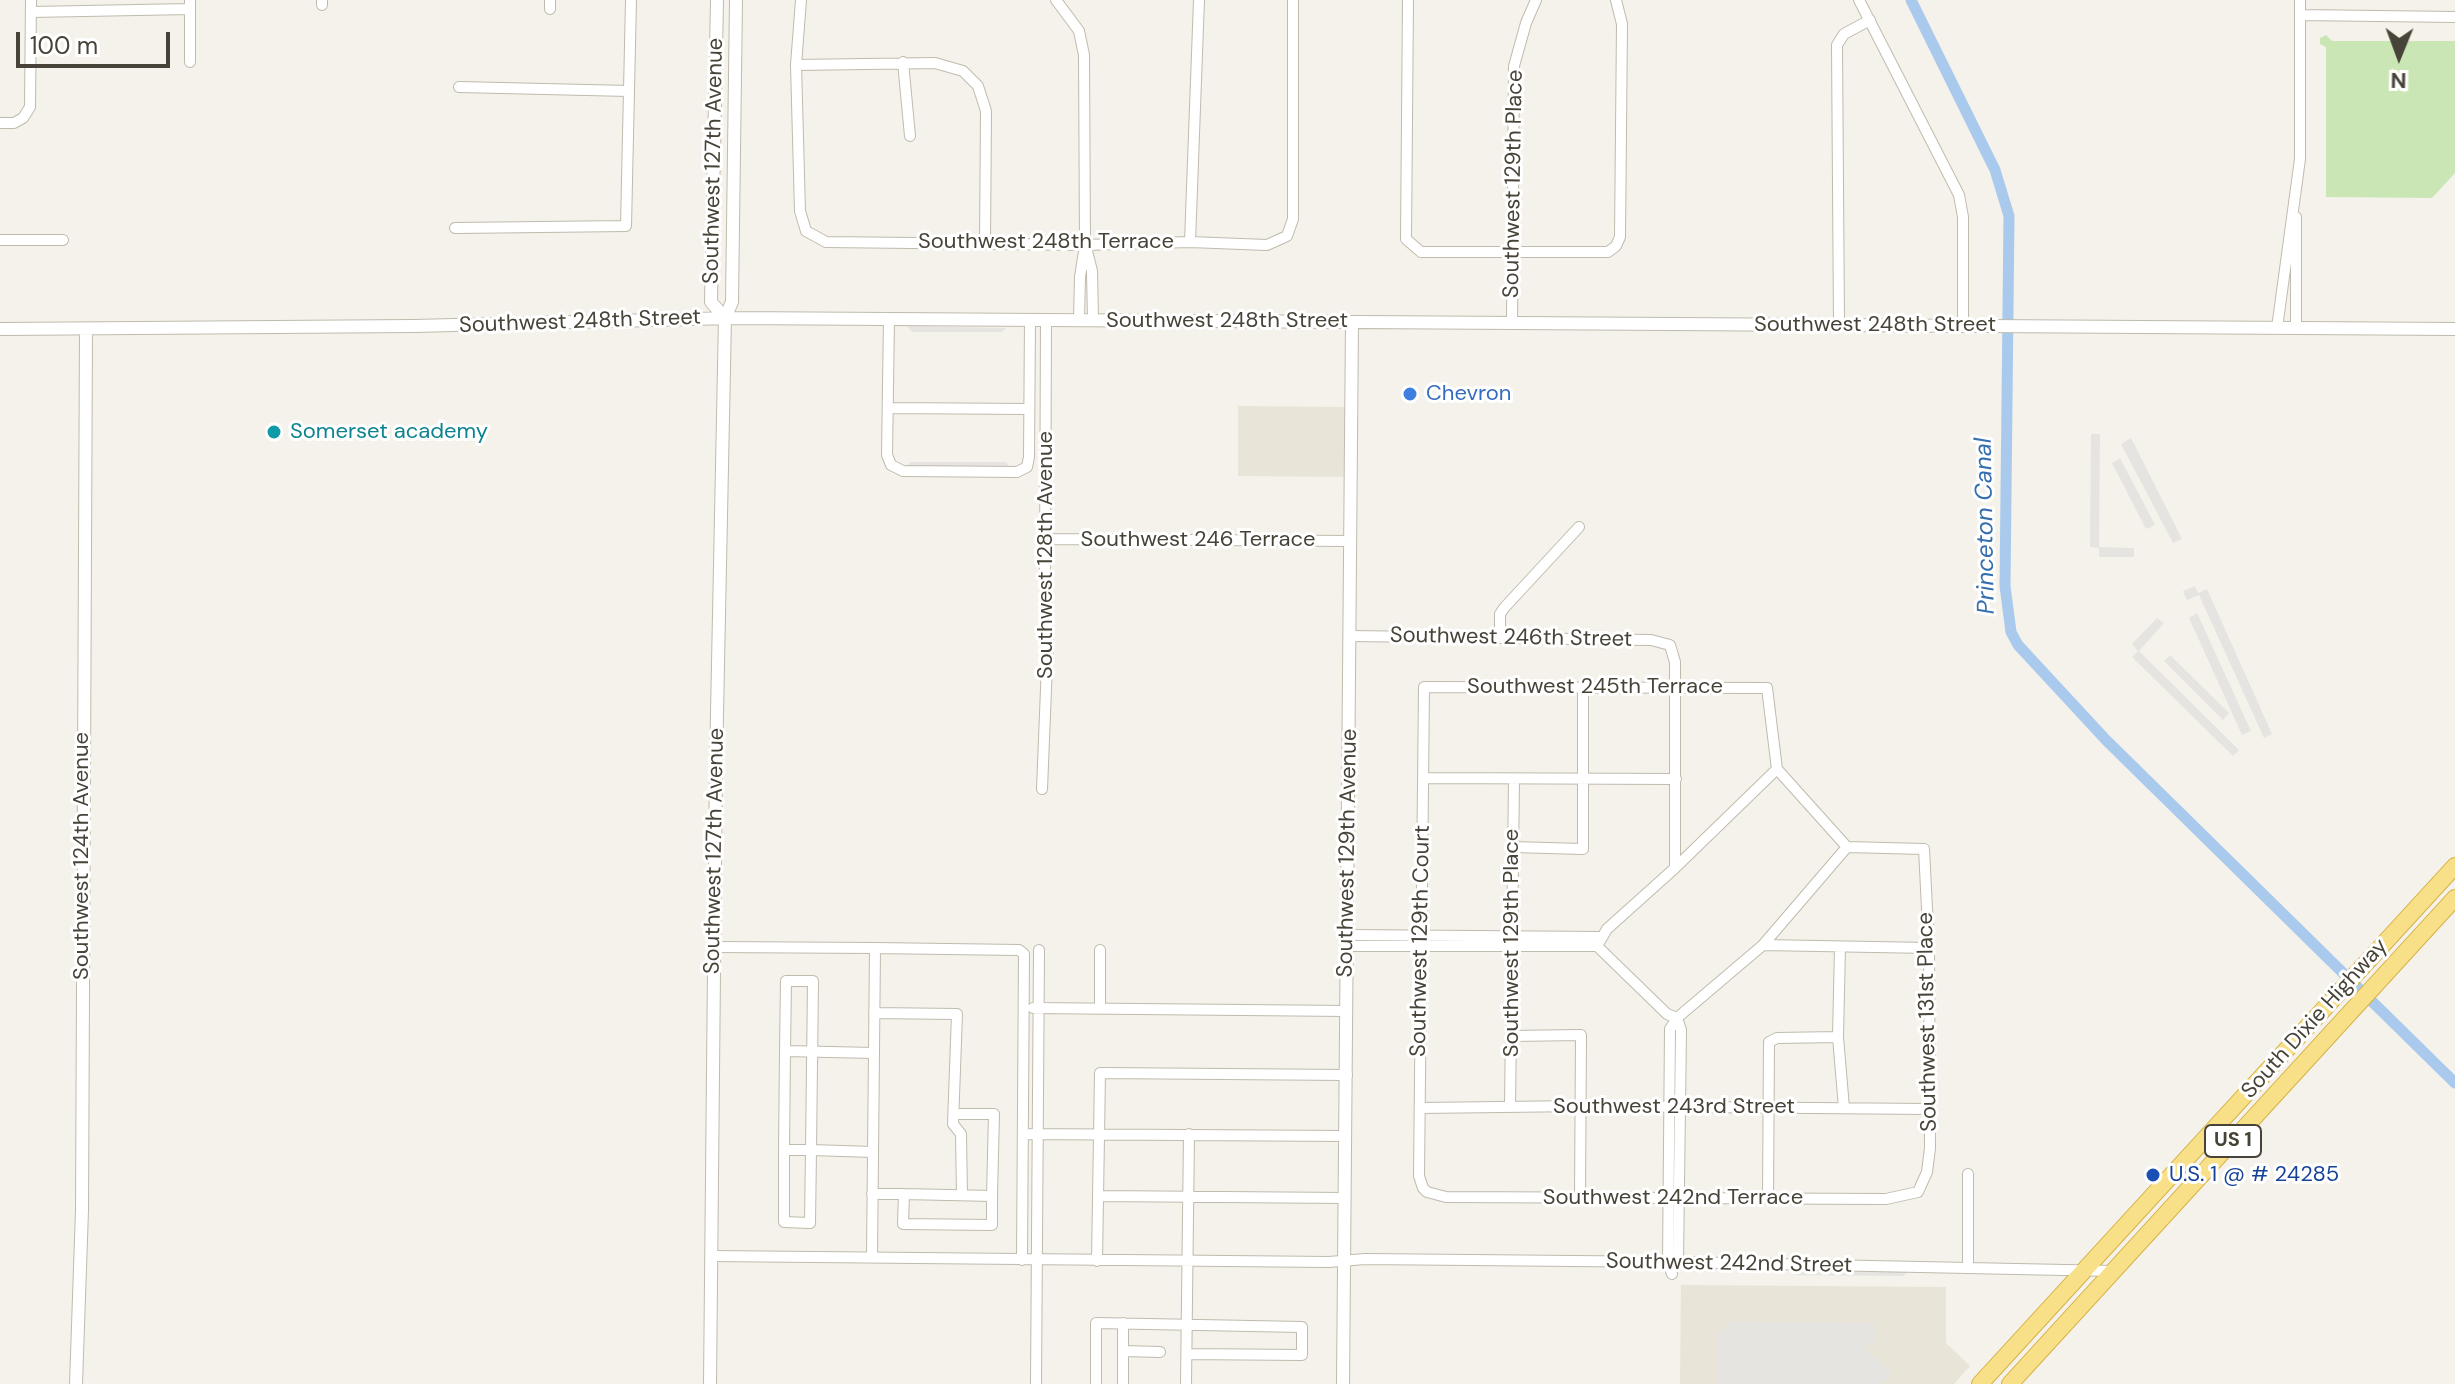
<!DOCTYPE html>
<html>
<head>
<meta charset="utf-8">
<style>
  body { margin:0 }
  #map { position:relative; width:2455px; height:1384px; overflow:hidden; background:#f4f2ea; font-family:"DM Sans",sans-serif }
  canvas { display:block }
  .north { position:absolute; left:2359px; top:16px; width:80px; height:80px; -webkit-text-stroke:6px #fff; paint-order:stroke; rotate:181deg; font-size:22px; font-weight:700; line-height:32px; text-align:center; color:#484338 }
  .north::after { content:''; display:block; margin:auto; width:28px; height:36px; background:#484338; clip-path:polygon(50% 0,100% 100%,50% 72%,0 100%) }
  .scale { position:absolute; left:16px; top:32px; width:154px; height:36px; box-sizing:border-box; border:4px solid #484338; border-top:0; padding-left:10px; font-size:24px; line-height:28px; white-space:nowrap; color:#484338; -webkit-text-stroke:6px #fff; paint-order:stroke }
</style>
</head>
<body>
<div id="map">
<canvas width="2455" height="1384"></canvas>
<div class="north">N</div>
<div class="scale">100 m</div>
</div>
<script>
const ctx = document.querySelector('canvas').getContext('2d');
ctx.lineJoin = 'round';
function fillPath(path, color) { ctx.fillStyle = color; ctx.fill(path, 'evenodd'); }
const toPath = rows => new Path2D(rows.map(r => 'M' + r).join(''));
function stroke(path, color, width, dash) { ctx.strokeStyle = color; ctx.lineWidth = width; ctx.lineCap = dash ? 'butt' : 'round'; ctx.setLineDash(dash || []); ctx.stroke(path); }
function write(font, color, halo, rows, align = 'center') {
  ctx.font = font + ' "DM Sans",sans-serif'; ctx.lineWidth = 6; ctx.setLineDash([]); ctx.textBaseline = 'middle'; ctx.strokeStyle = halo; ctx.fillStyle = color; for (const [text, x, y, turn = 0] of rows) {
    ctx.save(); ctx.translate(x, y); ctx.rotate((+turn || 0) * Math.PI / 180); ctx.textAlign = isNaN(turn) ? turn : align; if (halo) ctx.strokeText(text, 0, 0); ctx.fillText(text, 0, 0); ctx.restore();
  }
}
fillPath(toPath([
  [1238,406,1349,407,1349,477,1238,476],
  [1681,1285,1946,1287,1946,1343,1970,1366,1954,1384,1680,1384]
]), '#e8e4d8');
fillPath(toPath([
  [2326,35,2332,41,2455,41,2455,173,2432,198,2326,197,2326,47,2320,44,2320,38]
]), '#cbe6b5');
fillPath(toPath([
  [907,326,1006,328,1002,332,912,332],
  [2091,434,2100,434,2099,547,2134,548,2134,557,2099,557,2099,548,2090,547],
  [2131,438,2182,539,2173,543,2121,444],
  [2120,458,2155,525,2146,529,2112,463],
  [910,462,1006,462,1010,467,907,466],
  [2195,586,2198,593,2207,589,2272,734,2264,738,2199,595,2187,600,2183,591],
  [2197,613,2251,731,2242,735,2189,618],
  [2157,618,2164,623,2139,651,2239,750,2233,756,2132,657,2138,651,2132,644],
  [2170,655,2229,713,2223,720,2164,661],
  [1792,1271,1907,1272,1903,1276,1795,1275],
  [1728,1322,1876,1323,1875,1342,1863,1347,1892,1373,1882,1384,1718,1384,1718,1330,1728,1330]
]), '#e6e4e1');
stroke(toPath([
  [1911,0,1995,170,2009,216,2005,586,2011,632,2018,645,2106,740,2455,1083]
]), '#aacaed', 11);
const minor = toPath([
  [190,0,190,62],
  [550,0,550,9],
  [801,0,796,65,800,211,806,231,826,242,1085,245,1190,242,1267,245,1287,236,1293,219,1293,0],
  [1056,0,1079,31,1084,55,1085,245,1080,277,1079,320],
  [1408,0,1406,239,1421,252,1608,252,1616,246,1620,237,1622,24,1616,0],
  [1859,0,1959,195,1963,217,1963,324],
  [322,5,322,0],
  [31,12,190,9],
  [2300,15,2455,17],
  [903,62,910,136],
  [796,65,935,63,963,71,978,86,986,111,985,243],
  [459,87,629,91],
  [0,123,14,123,23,118,30,107,31,0],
  [2296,217,2296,328],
  [455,228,626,226,631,0],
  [0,240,63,240],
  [1190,242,1199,0],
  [1087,251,1092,271,1093,320],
  [889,319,887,455,891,465,903,471,1017,472,1027,467,1029,457,1030,319],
  [1512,323,1514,66,1526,23,1536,0],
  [1839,325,1837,45,1844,34,1870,20],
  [2277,328,2300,159,2300,0],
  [888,408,1029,409],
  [1045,539,1351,541],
  [1351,636,1651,640,1670,645,1675,662,1675,868],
  [1500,638,1500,614,1504,608,1579,527],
  [1423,778,1676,779],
  [1042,789,1048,639,1045,571,1046,320],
  [1512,847,1583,849,1583,687],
  [1347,935,1600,937],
  [1763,945,1929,948],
  [1347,946,1597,946,1667,1014,1677,1018],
  [1597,946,1607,929,1675,868,1777,769,1767,688,1424,687,1419,1176,1423,1188,1427,1192,1446,1197,1886,1199,1918,1192,1927,1172,1930,1148,1929,948,1924,849,1847,847,1777,769],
  [714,947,875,948,872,1257],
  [1840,947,1838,1037,1844,1108],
  [875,948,1019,950,1024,954,1022,1260],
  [1033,1008,1347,1011],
  [1100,1009,1100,950],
  [874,1013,957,1014,953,1124,961,1134,962,1195],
  [1511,1036,1581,1035,1580,1198],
  [785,1051,874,1053],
  [1510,1107,1514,779],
  [1420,1108,1582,1106,1928,1109],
  [954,1114,994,1114,992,1196],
  [1023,1134,1346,1136],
  [784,1150,811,1150,813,981,786,981,785,1051,784,1150,784,1222,810,1223,811,1150,873,1152],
  [872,1194,904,1194,992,1196,992,1225,903,1224,904,1194],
  [1098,1196,1345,1198],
  [1768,1199,1769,1042,1777,1038,1838,1037],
  [711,1256,1329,1262,1365,1259,1678,1262,2113,1271],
  [1097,1261,1100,1073,1347,1075],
  [1676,1266,1678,1262,1681,1030,1677,1018],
  [1968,1267,1968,1174],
  [1672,1274,1668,1262,1670,1029,1677,1018,1763,945,1847,847],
  [1123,1351,1160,1352],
  [1036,1384,1039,950],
  [1096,1384,1096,1323,1302,1327,1302,1355,1187,1354],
  [1123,1384,1123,1323],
  [1186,1384,1189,1134]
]);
const tertiary = toPath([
  [717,0,711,302,725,318],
  [0,329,414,326,732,318,2455,329],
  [76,1384,82,1210,86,329],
  [710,1384,716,763,725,318,732,302,736,0],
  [1343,1384,1352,322]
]);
const trunk = toPath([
  [1980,1384,2455,866],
  [2010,1384,2455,898]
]);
stroke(minor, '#bfbbad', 12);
stroke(tertiary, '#bfbbad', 14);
stroke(trunk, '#d6af42', 18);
stroke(minor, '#fff', 10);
stroke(tertiary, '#fff', 12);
stroke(trunk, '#f8e088', 16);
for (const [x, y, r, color] of [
  [1410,394,8,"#3f7fe0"],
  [274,432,8,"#0f9aa8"],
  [2153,1175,8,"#1a4fb4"]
]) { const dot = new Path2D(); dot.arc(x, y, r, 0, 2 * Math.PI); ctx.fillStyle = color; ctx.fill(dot); stroke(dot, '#fff', 3); }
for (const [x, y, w] of [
  [2233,1141,56]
]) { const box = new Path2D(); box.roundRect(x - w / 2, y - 16, w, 32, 6); ctx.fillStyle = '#fff'; ctx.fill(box); stroke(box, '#484338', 2); }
write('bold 20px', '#484338', null, [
  ["US 1",2233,1141]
]);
write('22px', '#484338', '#fff', [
  ["Southwest 127th Avenue",714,161,-89],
  ["Southwest 129th Place",1514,184,-89],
  ["Southwest 248th Terrace",1046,242],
  ["Southwest 248th Street",1227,321],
  ["Southwest 248th Street",580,322,-2],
  ["Southwest 248th Street",1875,325],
  ["Southwest 246 Terrace",1198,540],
  ["Southwest 128th Avenue",1046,555,-90],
  ["Southwest 246th Street",1511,638,1],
  ["Southwest 245th Terrace",1595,687],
  ["Southwest 127th Avenue",715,851,-89],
  ["Southwest 129th Avenue",1348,853,-89],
  ["Southwest 124th Avenue",82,856,-90],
  ["Southwest 129th Court",1421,941,-89],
  ["Southwest 129th Place",1512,943,-90],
  ["South Dixie Highway",2315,1019,-48],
  ["Southwest 131st Place",1928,1022,-91],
  ["Southwest 243rd Street",1674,1107],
  ["Southwest 242nd Terrace",1673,1198],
  ["Southwest 242nd Street",1729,1264,1]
]);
write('22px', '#366cbe', '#fff', [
  ["Chevron",1426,394]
], 'left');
write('22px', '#0d838f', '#fff', [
  ["Somerset academy",290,432]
], 'left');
write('22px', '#164399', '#fff', [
  ["U.S. 1 @ # 24285",2169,1175]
], 'left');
write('italic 24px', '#366faf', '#fff', [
  ["Princeton Canal",1986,526,-91]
]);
</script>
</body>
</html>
